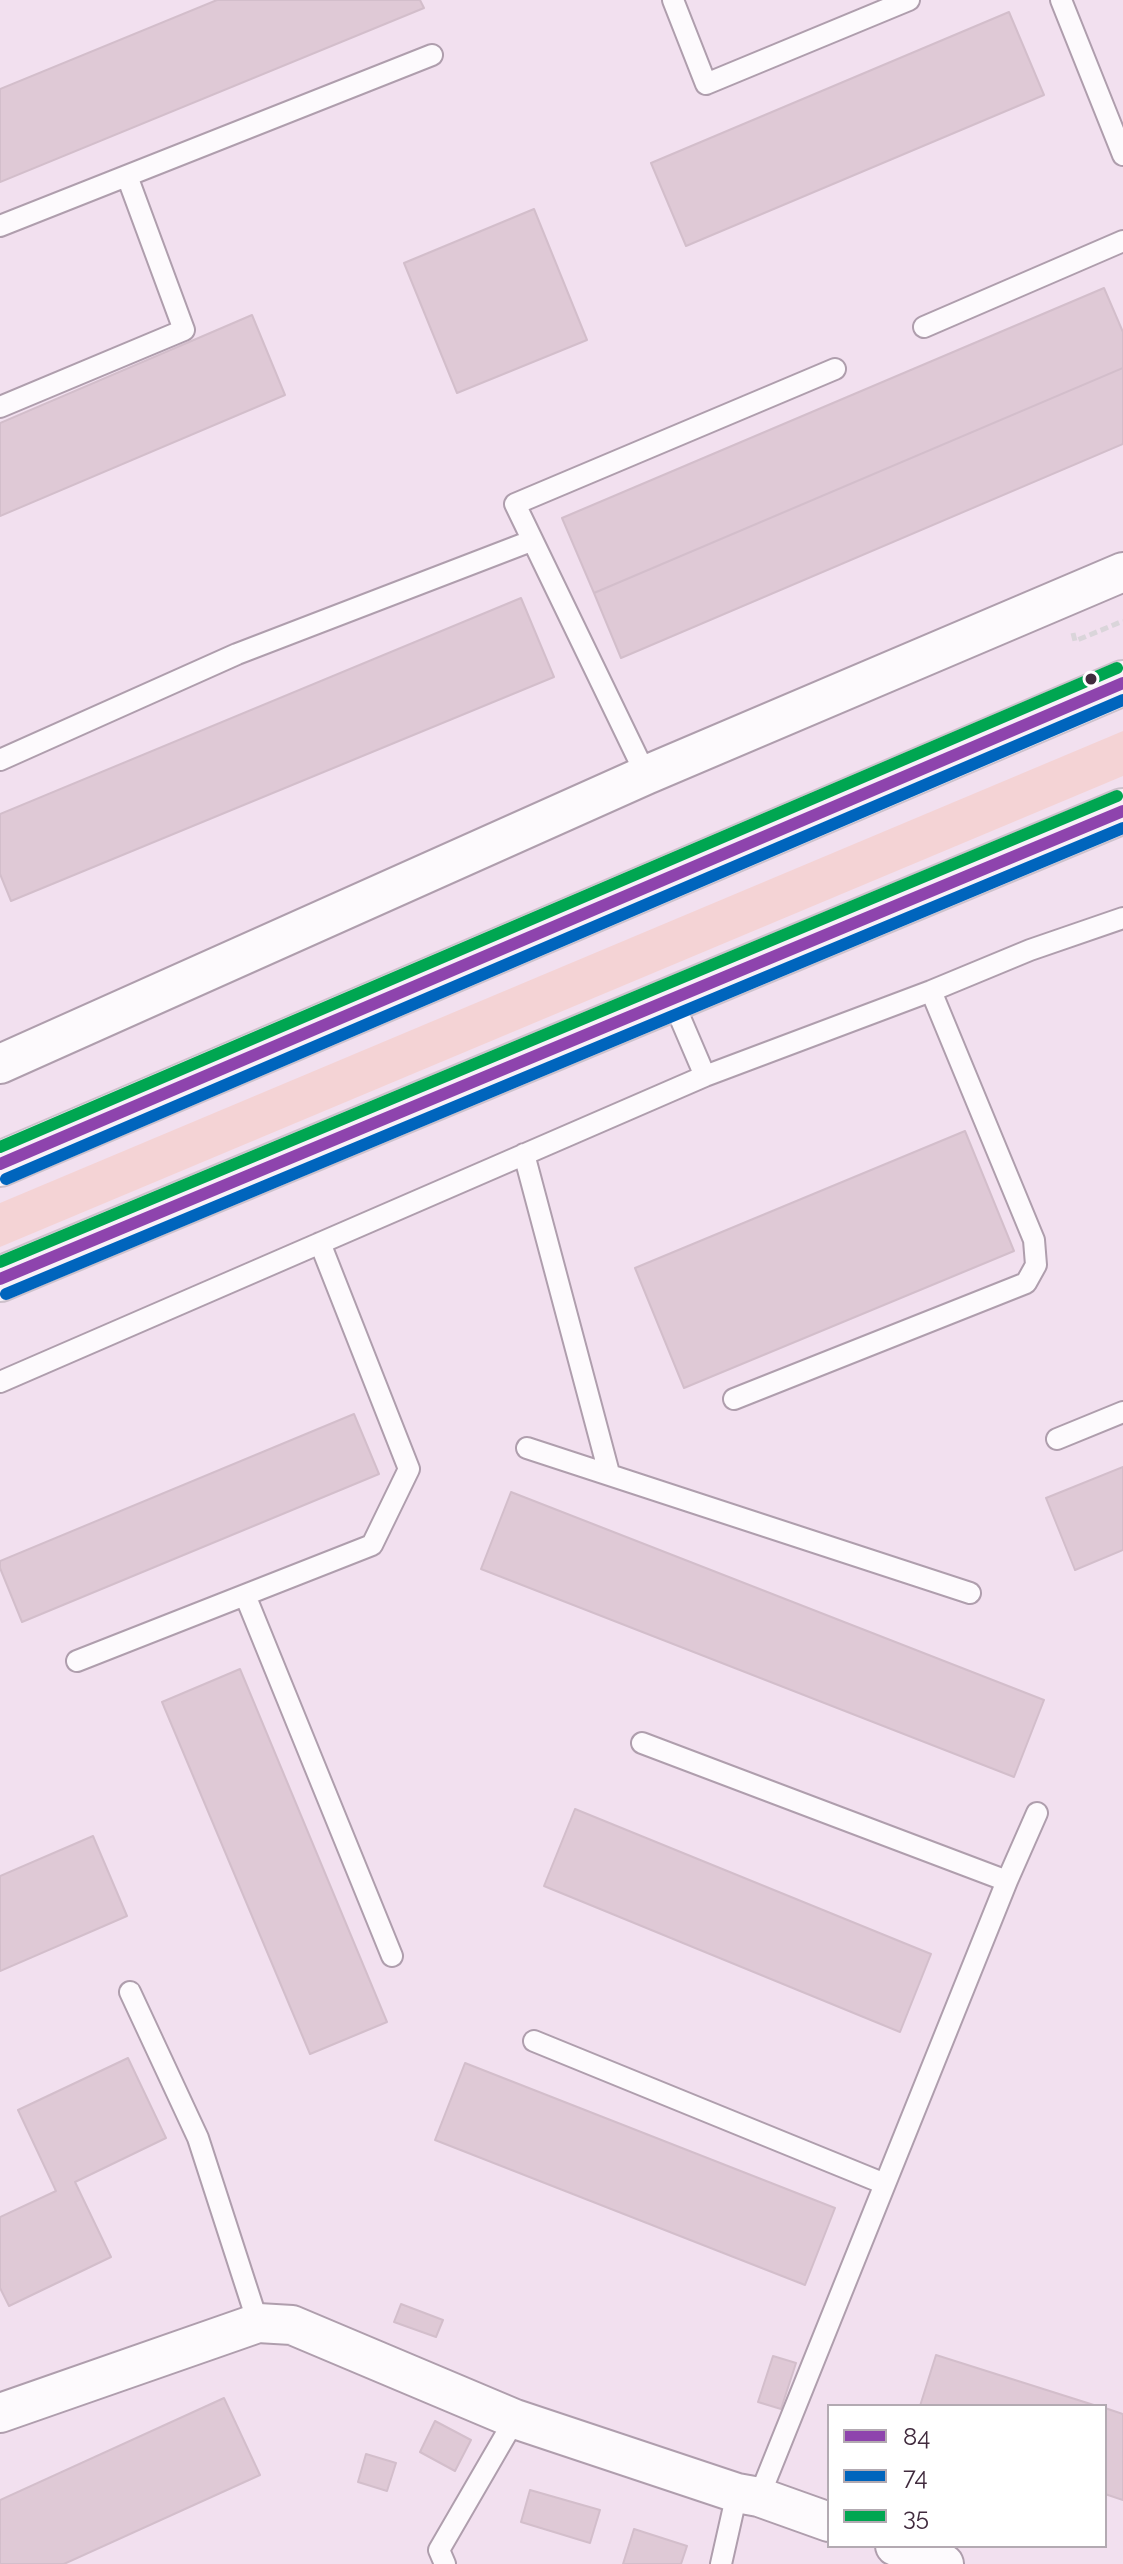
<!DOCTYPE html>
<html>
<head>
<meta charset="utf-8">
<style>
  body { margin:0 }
  #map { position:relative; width:1123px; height:2564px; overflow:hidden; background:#f2e0ef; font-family:Raleway,sans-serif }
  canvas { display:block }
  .legend { position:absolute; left:827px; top:2404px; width:280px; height:144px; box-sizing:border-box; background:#fff; border:2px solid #b3aab2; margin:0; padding:10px 14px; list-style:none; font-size:24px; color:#412b3e }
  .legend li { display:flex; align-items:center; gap:16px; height:40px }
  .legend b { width:40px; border:2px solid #b3aab2 }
</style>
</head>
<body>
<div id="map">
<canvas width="1123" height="2564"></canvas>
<ul class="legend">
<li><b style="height:10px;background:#8e44ad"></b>84</li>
<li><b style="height:10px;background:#0065bd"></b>74</li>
<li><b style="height:10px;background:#00a651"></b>35</li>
</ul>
</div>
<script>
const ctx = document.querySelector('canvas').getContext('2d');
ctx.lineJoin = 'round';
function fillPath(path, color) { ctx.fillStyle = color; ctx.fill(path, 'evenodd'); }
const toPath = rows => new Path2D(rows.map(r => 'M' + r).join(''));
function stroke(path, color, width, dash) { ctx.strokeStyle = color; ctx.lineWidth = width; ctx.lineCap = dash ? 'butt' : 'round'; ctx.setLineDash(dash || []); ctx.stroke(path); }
fillPath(toPath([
  [1123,731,1123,776,0,1247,0,1203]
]), '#f4d3d5');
const building = toPath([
  [217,0,420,0,424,8,0,182,0,89,217,0],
  [1009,12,1044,95,686,246,651,163,1009,12],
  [534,209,587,340,457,393,404,263,534,209],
  [1104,288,1123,332,1123,368,594,593,562,518,1104,288],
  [252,315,285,395,0,516,0,423,252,315],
  [1123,368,1123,444,621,658,594,593,1123,368],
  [521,598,554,677,11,901,0,874,0,814,521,598],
  [965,1131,1014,1251,684,1388,635,1268,965,1131],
  [354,1414,379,1474,22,1622,0,1568,0,1561,354,1414],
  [1123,1467,1123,1550,1075,1570,1046,1498,1123,1467],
  [511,1492,1044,1700,1014,1777,481,1569,511,1492],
  [240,1669,387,2022,310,2054,162,1702,240,1669],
  [575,1809,931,1954,900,2032,544,1886,575,1809],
  [93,1836,127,1916,0,1971,0,1876,93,1836],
  [128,2058,166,2138,75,2182,111,2257,9,2306,0,2288,0,2217,56,2191,18,2110,128,2058],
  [465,2063,835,2208,805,2285,435,2140,465,2063],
  [401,2304,443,2320,436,2337,394,2322,401,2304],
  [936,2355,1097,2406,920,2406,936,2355],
  [773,2356,796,2363,781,2409,758,2402,773,2356],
  [224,2398,260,2475,64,2564,0,2564,0,2500,224,2398],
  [1105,2408,1123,2414,1123,2500,1105,2494,1105,2408],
  [435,2421,471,2440,455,2471,420,2452,435,2421],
  [366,2454,396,2463,387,2491,358,2482,366,2454],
  [530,2490,600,2510,590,2543,521,2522,530,2490],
  [634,2529,687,2546,681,2564,623,2564,634,2529]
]);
fillPath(building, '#dfc9d6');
stroke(building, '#d3becb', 2);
const lane = toPath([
  [673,0,706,84,909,0],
  [1061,0,1123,155],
  [0,226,432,55],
  [924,327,1123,241],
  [0,407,184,330,127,176],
  [0,760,237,654,531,541],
  [646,775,515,504,835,369],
  [672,999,705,1076],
  [524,1154,609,1473],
  [0,1382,705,1076,931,991,1030,950,1123,918],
  [734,1399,1026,1283,1036,1265,1034,1240,931,991],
  [1057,1439,1123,1412],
  [527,1448,970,1593],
  [245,1595,392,1956],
  [77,1661,372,1545,409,1469,320,1243],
  [642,1743,1007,1881],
  [130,1992,198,2138,258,2323],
  [534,2041,885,2184],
  [759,2497,1007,1881,1037,1813],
  [445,2564,439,2550,515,2419],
  [721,2564,737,2493]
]);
const street = toPath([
  [0,1064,646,775,1123,572],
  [0,2413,258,2323,292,2325,515,2419,737,2493,759,2497,829,2522],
  [895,2546,944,2564]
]);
const primary = toPath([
  [0,1164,1123,683],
  [0,1279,1123,811]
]);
stroke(lane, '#af9ead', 24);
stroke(street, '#af9ead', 42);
stroke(primary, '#cdc1cb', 48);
stroke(toPath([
  [1073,633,1075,641,1123,621]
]), '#dad5da', 5, [8, 4]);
stroke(lane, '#fdfafd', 20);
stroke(street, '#fdfafd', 38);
stroke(primary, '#f8f1f8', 44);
stroke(toPath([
  [0,1164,1123,683],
  [0,1279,1123,811]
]), '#8e44ad', 12);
stroke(toPath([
  [6,1179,1123,700],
  [6,1294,1123,828]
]), '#0065bd', 12);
stroke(toPath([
  [0,1147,1117,668],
  [0,1262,1117,796]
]), '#00a651', 12);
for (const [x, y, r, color] of [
  [1091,679,7,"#412b3e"]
]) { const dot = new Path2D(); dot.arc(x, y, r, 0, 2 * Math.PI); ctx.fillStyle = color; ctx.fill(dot); stroke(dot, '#fff', 3); }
</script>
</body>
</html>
